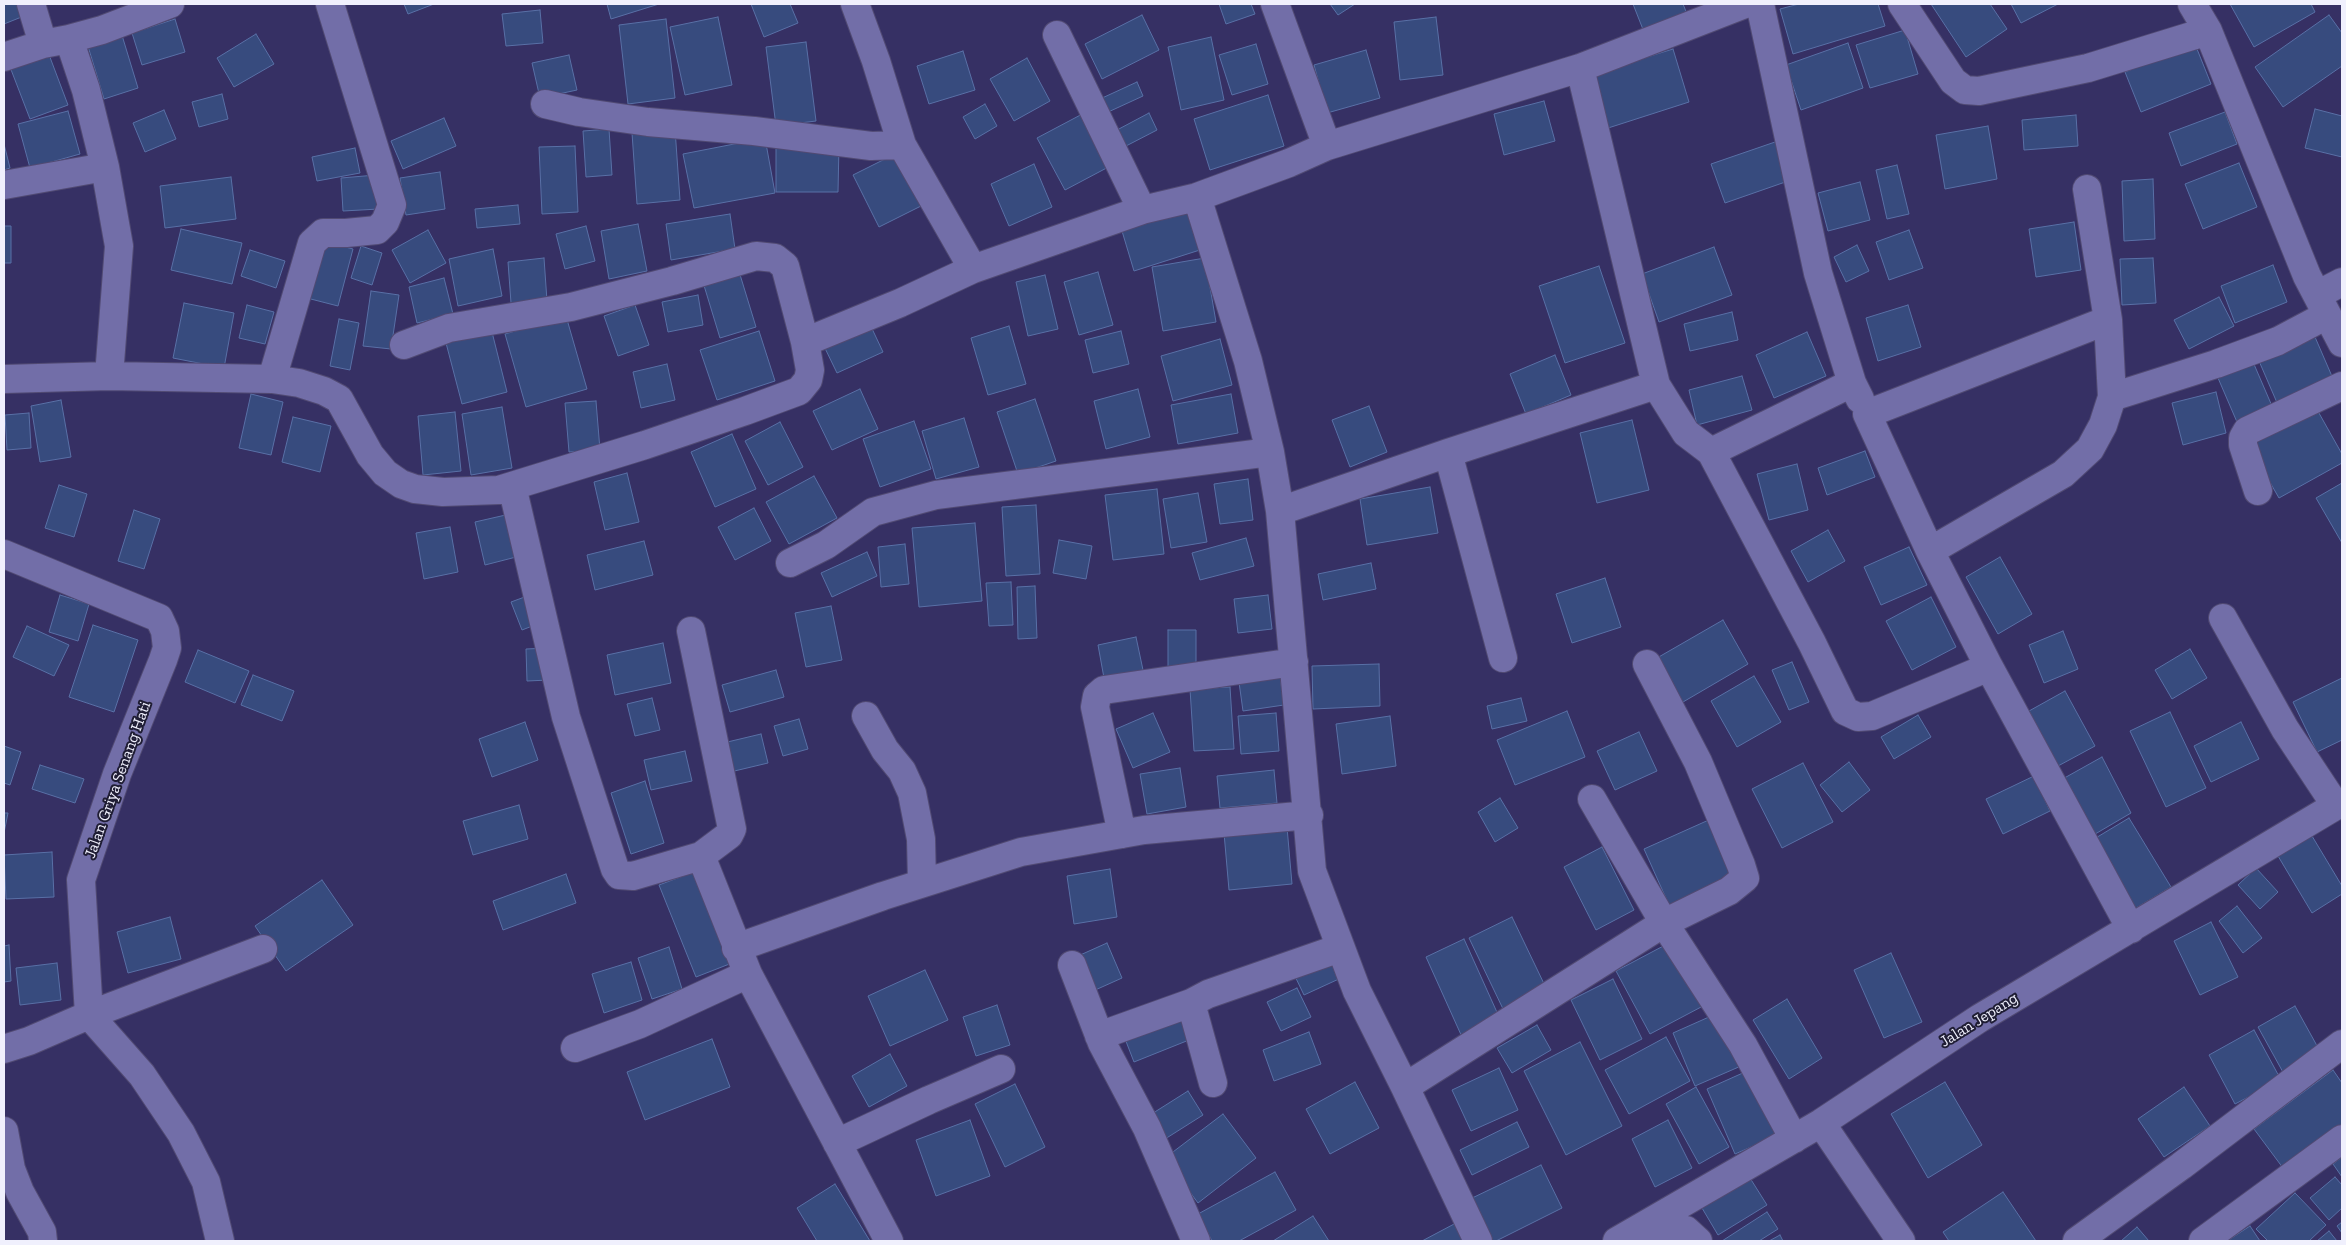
<!DOCTYPE html>
<html>
<head>
<meta charset="utf-8">
<style>
  body { margin:0 }
  #map { position:relative; width:2346px; height:1245px; overflow:hidden; background:#363064; font-family:"Zilla Slab",serif }
  canvas { display:block }
  .frame { position:absolute; inset:0; border:5px solid #f0f0fd; pointer-events:none }
</style>
</head>
<body>
<div id="map">
<canvas width="2346" height="1245"></canvas>
<div class="frame"></div>
</div>
<script>
const ctx = document.querySelector('canvas').getContext('2d');
ctx.lineJoin = 'round';
function fillPath(path, color) { ctx.fillStyle = color; ctx.fill(path, 'evenodd'); }
const toPath = rows => new Path2D(rows.map(r => 'M' + r).join(''));
function stroke(path, color, width, dash) { ctx.strokeStyle = color; ctx.lineWidth = width; ctx.lineCap = dash ? 'butt' : 'round'; ctx.setLineDash(dash || []); ctx.stroke(path); }
function write(font, color, halo, rows, align = 'center') {
  ctx.font = font + ' "Zilla Slab",serif'; ctx.lineWidth = 4; ctx.setLineDash([]); ctx.textBaseline = 'middle'; ctx.strokeStyle = halo; ctx.fillStyle = color; for (const [text, x, y, turn = 0] of rows) {
    ctx.save(); ctx.translate(x, y); ctx.rotate((+turn || 0) * Math.PI / 180); ctx.textAlign = isNaN(turn) ? turn : align; if (halo) ctx.strokeText(text, 0, 0); ctx.fillText(text, 0, 0); ctx.restore();
  }
}
const building = toPath([
  [4,4,25,4,29,14,4,24,4,4],
  [404,4,434,4,408,14,404,4],
  [607,4,659,4,611,19,607,4],
  [751,4,790,4,798,23,764,37,751,4],
  [1219,4,1251,4,1255,14,1226,24,1219,4],
  [1330,4,1355,4,1338,15,1330,4],
  [1633,4,1683,4,1687,14,1644,32,1633,4],
  [1799,4,1878,4,1885,26,1793,54,1780,9,1799,4],
  [1931,4,1990,4,2007,29,1966,57,1931,4],
  [2011,4,2058,4,2021,23,2011,4],
  [2230,4,2311,4,2315,12,2254,47,2230,4],
  [540,10,543,43,506,46,502,14,540,10],
  [1142,15,1159,50,1102,79,1085,44,1142,15],
  [2329,15,2342,33,2342,66,2283,107,2255,67,2329,15],
  [718,17,732,85,685,95,670,27,718,17],
  [1436,17,1443,75,1400,80,1394,22,1436,17],
  [175,19,185,52,142,65,132,33,175,19],
  [666,19,675,98,628,104,619,25,666,19],
  [1905,30,1918,74,1870,88,1856,45,1905,30],
  [121,32,138,88,104,99,87,43,121,32],
  [256,34,274,64,234,87,217,58,256,34],
  [1211,37,1224,100,1181,110,1168,47,1211,37],
  [806,42,816,121,776,126,766,47,806,42],
  [1848,43,1863,88,1801,110,1786,65,1848,43],
  [1256,44,1268,84,1232,95,1219,55,1256,44],
  [2195,44,2211,84,2141,112,2125,72,2195,44],
  [1673,49,1689,102,1605,129,1589,75,1673,49],
  [1366,50,1380,98,1327,113,1314,65,1366,50],
  [963,51,975,90,929,104,917,66,963,51],
  [48,52,68,105,30,119,10,67,48,52],
  [569,55,577,90,540,98,532,63,569,55],
  [1027,58,1050,101,1014,121,990,79,1027,58],
  [1137,82,1143,96,1106,113,1100,99,1137,82],
  [222,94,228,119,199,127,192,102,222,94],
  [1268,95,1284,146,1210,170,1194,119,1268,95],
  [1544,101,1555,141,1504,155,1494,114,1544,101],
  [985,104,997,126,975,139,963,117,985,104],
  [2315,109,2342,116,2342,157,2305,148,2315,109],
  [164,110,176,139,145,152,133,123,164,110],
  [68,111,80,154,30,168,18,124,68,111],
  [1088,111,1116,163,1065,190,1037,138,1088,111],
  [2225,112,2237,144,2181,166,2169,133,2225,112],
  [1149,113,1157,130,1126,146,1117,130,1149,113],
  [2076,115,2078,146,2024,150,2022,120,2076,115],
  [444,118,456,146,403,169,391,141,444,118],
  [1988,126,1997,179,1945,189,1936,135,1988,126],
  [609,129,612,175,586,177,583,131,609,129],
  [675,129,680,200,637,204,632,133,675,129],
  [765,138,775,193,694,208,683,154,765,138],
  [1778,141,1791,180,1725,203,1711,164,1778,141],
  [4,144,10,168,4,170,4,144],
  [776,145,839,145,838,192,776,192,776,145],
  [575,146,578,212,542,214,539,147,575,146],
  [355,148,360,173,317,181,312,157,355,148],
  [903,150,929,202,879,227,853,175,903,150],
  [2239,163,2257,207,2203,229,2185,184,2239,163],
  [1034,164,1052,207,1009,226,991,184,1034,164],
  [1897,165,1909,214,1887,219,1876,170,1897,165],
  [440,172,445,209,406,215,400,178,440,172],
  [376,175,379,209,343,211,341,178,376,175],
  [231,177,236,219,165,228,160,186,231,177],
  [2153,179,2155,239,2124,241,2122,181,2153,179],
  [1860,182,1870,220,1828,231,1818,193,1860,182],
  [518,205,520,224,477,228,475,209,518,205],
  [1191,209,1203,249,1134,271,1122,231,1191,209],
  [730,214,735,249,671,260,666,224,730,214],
  [2074,222,2081,270,2036,277,2029,229,2074,222],
  [638,224,647,271,609,279,601,231,638,224],
  [4,226,11,226,11,263,4,263,4,226],
  [586,226,595,261,565,269,556,234,586,226],
  [181,229,242,243,232,284,171,270,181,229],
  [428,230,446,263,410,283,392,250,428,230],
  [1909,230,1923,268,1889,280,1876,242,1909,230],
  [319,240,353,249,338,306,303,297,319,240],
  [1857,245,1869,271,1846,282,1834,257,1857,245],
  [361,246,382,253,372,285,351,278,361,246],
  [1714,247,1732,295,1659,322,1642,274,1714,247],
  [493,249,502,296,458,306,449,259,493,249],
  [250,250,285,261,276,288,241,276,250,250],
  [544,258,547,301,511,303,508,262,544,258],
  [1205,258,1216,322,1163,331,1152,267,1205,258],
  [2153,258,2156,303,2122,305,2120,259,2153,258],
  [2273,265,2287,302,2235,323,2221,286,2273,265],
  [1599,266,1625,343,1565,363,1539,286,1599,266],
  [738,268,756,327,720,338,702,279,738,268],
  [1098,272,1113,325,1079,335,1064,282,1098,272],
  [1045,275,1058,329,1028,336,1016,282,1045,275],
  [444,278,453,314,417,323,409,287,444,278],
  [371,291,399,295,391,349,363,346,371,291],
  [698,295,703,325,668,332,662,302,698,295],
  [2219,297,2234,326,2189,349,2174,320,2219,297],
  [184,303,234,313,224,368,173,358,184,303],
  [247,305,274,312,265,344,239,338,247,305],
  [635,305,649,345,618,356,604,316,635,305],
  [1908,305,1921,347,1878,361,1866,318,1908,305],
  [1732,312,1738,340,1690,351,1684,324,1732,312],
  [566,316,587,389,526,407,505,334,566,316],
  [867,318,883,352,837,373,821,340,867,318],
  [339,319,359,323,350,370,330,366,339,319],
  [1009,326,1026,384,988,395,971,338,1009,326],
  [759,331,775,381,717,400,700,350,759,331],
  [1121,331,1129,364,1093,373,1085,340,1121,331],
  [492,332,507,392,462,404,446,343,492,332],
  [1807,332,1826,376,1774,398,1756,355,1807,332],
  [2315,337,2334,381,2278,405,2259,361,2315,337],
  [1220,339,1232,385,1173,401,1161,356,1220,339],
  [1555,355,1571,395,1526,414,1510,374,1555,355],
  [2250,355,2275,413,2240,429,2215,371,2250,355],
  [667,364,675,400,641,408,633,372,667,364],
  [1742,376,1752,410,1697,425,1689,390,1742,376],
  [860,389,878,429,832,450,813,411,860,389],
  [1138,389,1150,437,1106,449,1094,401,1138,389],
  [2216,392,2226,433,2183,445,2172,403,2216,392],
  [251,394,283,402,271,455,239,448,251,394],
  [1231,394,1238,433,1178,444,1171,405,1231,394],
  [1035,399,1056,461,1018,474,997,412,1035,399],
  [61,400,71,457,40,462,31,406,61,400],
  [596,401,600,450,569,452,565,403,596,401],
  [1369,406,1387,452,1350,467,1332,420,1369,406],
  [2315,406,2342,454,2342,463,2279,498,2248,444,2315,406],
  [502,407,512,468,471,475,462,414,502,407],
  [455,412,461,471,423,475,418,416,455,412],
  [29,413,31,448,7,450,5,415,29,413],
  [293,417,331,426,320,472,282,462,293,417],
  [964,418,979,467,936,479,922,431,964,418],
  [1632,420,1649,490,1597,503,1580,433,1632,420],
  [914,421,931,469,880,487,863,439,914,421],
  [780,422,803,467,768,485,745,441,780,422],
  [732,434,756,489,715,507,691,452,732,434],
  [1865,451,1875,477,1827,495,1818,468,1865,451],
  [1797,464,1808,510,1769,520,1757,474,1797,464],
  [627,473,639,522,605,530,594,482,627,473],
  [814,476,837,518,789,544,766,502,814,476],
  [1248,479,1253,520,1220,524,1214,484,1248,479],
  [2342,483,2342,543,2316,498,2342,483],
  [59,485,87,494,74,537,45,528,59,485],
  [1430,487,1438,533,1367,545,1360,499,1430,487],
  [1157,489,1164,554,1113,560,1105,495,1157,489],
  [1198,493,1207,542,1171,548,1163,499,1198,493],
  [1036,505,1040,574,1006,576,1002,507,1036,505],
  [754,508,771,541,735,560,718,527,754,508],
  [134,510,160,519,144,569,118,561,134,510],
  [510,514,520,556,485,565,475,522,510,514],
  [975,523,982,601,919,607,912,528,975,523],
  [450,527,458,572,424,579,416,533,450,527],
  [1828,530,1845,561,1808,582,1791,551,1828,530],
  [1246,538,1254,566,1200,580,1192,553,1246,538],
  [1059,540,1092,546,1086,579,1053,573,1059,540],
  [644,541,653,575,595,590,587,555,644,541],
  [905,544,909,584,881,587,878,547,905,544],
  [1909,547,1927,585,1881,605,1864,567,1909,547],
  [867,552,877,576,832,597,821,573,867,552],
  [2000,557,2032,614,1998,634,1966,577,2000,557],
  [1371,563,1376,589,1323,600,1318,574,1371,563],
  [1605,578,1621,627,1572,643,1556,594,1605,578],
  [1011,582,1013,625,989,626,986,583,1011,582],
  [1035,586,1037,638,1018,639,1017,587,1035,586],
  [60,595,89,604,78,641,49,632,60,595],
  [530,595,540,623,522,630,511,602,530,595],
  [1268,595,1272,629,1238,633,1234,599,1268,595],
  [1931,597,1956,647,1912,670,1886,621,1931,597],
  [831,606,842,660,806,667,795,613,831,606],
  [1723,620,1748,664,1683,702,1657,658,1723,620],
  [93,625,138,640,114,712,69,697,93,625],
  [27,626,69,645,54,676,13,657,27,626],
  [1168,630,1196,630,1196,666,1168,667,1168,630],
  [2063,631,2078,669,2044,683,2029,645,2063,631],
  [1136,637,1143,670,1104,678,1098,645,1136,637],
  [663,643,671,683,615,695,607,655,663,643],
  [548,648,549,680,527,681,526,649,548,648],
  [2190,649,2207,678,2172,699,2155,670,2190,649],
  [198,650,249,671,235,703,185,682,198,650],
  [1792,662,1809,702,1789,710,1772,670,1792,662],
  [1379,664,1380,706,1313,709,1312,666,1379,664],
  [1279,669,1284,705,1243,711,1238,675,1279,669],
  [776,670,784,697,730,712,722,685,776,670],
  [253,675,294,691,282,721,241,705,253,675],
  [1754,676,1781,722,1737,747,1711,701,1754,676],
  [2342,678,2342,740,2317,752,2293,702,2342,678],
  [1230,687,1234,749,1194,751,1190,689,1230,687],
  [2065,691,2095,746,2058,766,2029,711,2065,691],
  [652,698,660,730,635,736,627,704,652,698],
  [1521,698,1527,721,1492,729,1487,706,1521,698],
  [1567,711,1585,757,1515,785,1497,740,1567,711],
  [2170,712,2206,788,2166,807,2130,731,2170,712],
  [1153,713,1170,752,1133,768,1116,729,1153,713],
  [1276,713,1279,751,1241,754,1238,716,1276,713],
  [1918,715,1931,737,1894,759,1881,737,1918,715],
  [1390,716,1396,766,1342,774,1336,724,1390,716],
  [799,719,808,749,783,756,774,726,799,719],
  [525,722,538,760,492,777,479,739,525,722],
  [2241,722,2259,759,2211,782,2194,746,2241,722],
  [1639,732,1657,771,1615,790,1597,751,1639,732],
  [761,734,768,763,726,773,719,744,761,734],
  [4,746,21,752,10,785,4,783,4,746],
  [685,751,692,781,651,790,644,760,685,751],
  [2102,757,2131,813,2090,837,2059,781,2102,757],
  [1849,762,1870,790,1842,812,1820,785,1849,762],
  [1803,763,1833,822,1782,848,1752,789,1803,763],
  [40,765,84,779,75,803,32,789,40,765],
  [1180,768,1186,807,1147,814,1140,774,1180,768],
  [1274,770,1277,803,1220,808,1217,776,1274,770],
  [2034,776,2050,811,2003,834,1986,799,2034,776],
  [645,781,664,843,631,854,611,793,645,781],
  [1500,798,1518,828,1495,842,1478,812,1500,798],
  [519,805,528,839,473,855,463,821,519,805],
  [4,813,8,813,4,833,4,813],
  [2129,818,2171,887,2131,911,2089,842,2129,818],
  [1711,819,1736,875,1669,905,1644,849,1711,819],
  [1287,827,1292,884,1229,890,1224,833,1287,827],
  [2312,836,2342,886,2342,894,2312,913,2278,856,2312,836],
  [1602,847,1634,910,1596,930,1564,867,1602,847],
  [52,852,54,897,6,899,4,855,52,852],
  [2256,868,2278,892,2260,909,2238,885,2256,868],
  [1110,869,1117,917,1074,924,1067,876,1110,869],
  [696,871,732,963,696,977,659,885,696,871],
  [566,874,576,903,503,930,493,901,566,874],
  [322,880,353,925,286,971,255,926,322,880],
  [2237,906,2262,938,2243,953,2219,921,2237,906],
  [170,917,181,959,128,973,117,932,170,917],
  [1512,917,1547,990,1504,1011,1469,938,1512,917],
  [2211,922,2238,977,2200,995,2174,941,2211,922],
  [1464,939,1500,1019,1462,1037,1426,957,1464,939],
  [1107,943,1122,978,1093,991,1078,956,1107,943],
  [1669,943,1703,1006,1650,1034,1616,971,1669,943],
  [9,945,11,981,4,982,4,946,9,945],
  [669,947,682,989,652,999,638,958,669,947],
  [1329,953,1341,978,1304,995,1292,970,1329,953],
  [1891,953,1922,1022,1884,1038,1854,970,1891,953],
  [631,962,642,1000,604,1013,592,974,631,962],
  [57,963,61,1000,20,1005,16,968,57,963],
  [925,970,948,1020,890,1046,868,996,925,970],
  [1613,979,1642,1039,1600,1060,1571,1000,1613,979],
  [1297,988,1311,1017,1281,1031,1267,1002,1297,988],
  [1787,999,1822,1058,1789,1079,1753,1020,1787,999],
  [997,1005,1010,1045,976,1056,963,1017,997,1005],
  [2295,1006,2321,1053,2284,1074,2258,1027,2295,1006],
  [1177,1009,1189,1040,1134,1062,1122,1031,1177,1009],
  [1718,1013,1741,1066,1695,1086,1673,1033,1718,1013],
  [1537,1025,1551,1050,1512,1073,1497,1048,1537,1025],
  [2254,1030,2281,1080,2235,1104,2209,1055,2254,1030],
  [1309,1032,1321,1064,1274,1081,1263,1050,1309,1032],
  [1666,1037,1690,1081,1629,1114,1605,1070,1666,1037],
  [712,1039,730,1087,645,1120,627,1072,712,1039],
  [1580,1042,1622,1126,1566,1155,1524,1071,1580,1042],
  [890,1054,907,1086,869,1107,852,1076,890,1054],
  [1499,1068,1518,1110,1471,1131,1452,1090,1499,1068],
  [1754,1068,1783,1133,1735,1154,1707,1089,1754,1068],
  [2333,1070,2342,1083,2342,1124,2283,1168,2254,1129,2333,1070],
  [1355,1082,1379,1128,1330,1154,1306,1109,1355,1082],
  [1945,1082,1982,1145,1928,1178,1891,1114,1945,1082],
  [1015,1084,1045,1147,1005,1167,975,1104,1015,1084],
  [1696,1087,1729,1147,1699,1164,1666,1104,1696,1087],
  [2184,1087,2210,1126,2164,1157,2138,1119,2184,1087],
  [1188,1091,1203,1115,1165,1139,1150,1115,1188,1091],
  [1223,1114,1256,1158,1198,1203,1165,1158,1223,1114],
  [970,1120,990,1176,936,1196,916,1140,970,1120],
  [1668,1120,1692,1168,1655,1187,1632,1139,1668,1120],
  [1517,1122,1529,1147,1472,1175,1460,1150,1517,1122],
  [2342,1157,2342,1177,2333,1164,2342,1157],
  [1541,1165,1562,1208,1496,1241,1488,1241,1468,1200,1541,1165],
  [1275,1172,1296,1210,1239,1241,1212,1241,1198,1214,1275,1172],
  [2335,1177,2342,1185,2342,1208,2329,1220,2310,1198,2335,1177],
  [1750,1178,1767,1205,1718,1235,1702,1208,1750,1178],
  [835,1184,870,1241,817,1241,797,1208,835,1184],
  [2003,1192,2036,1241,1949,1241,1943,1232,2003,1192],
  [2295,1193,2326,1225,2309,1241,2268,1241,2256,1229,2295,1193],
  [1767,1212,1778,1229,1759,1241,1722,1241,1767,1212],
  [1313,1216,1329,1241,1273,1241,1313,1216],
  [2342,1222,2342,1233,2337,1226,2342,1222],
  [1456,1223,1466,1241,1422,1241,1456,1223],
  [2250,1226,2260,1241,2227,1241,2250,1226],
  [2137,1227,2149,1241,2121,1241,2137,1227],
  [2329,1231,2337,1241,2317,1241,2329,1231],
  [1780,1235,1783,1241,1769,1241,1780,1235]
]);
fillPath(building, '#374b7e');
stroke(building, '#5970a6', 1);
const minor = toPath([
  [31,4,43,44,69,39,86,90,105,167,119,246,109,376,272,379,299,383,324,391,339,399,370,455,385,473,401,484,415,489,443,492,499,490,645,445,745,411,799,391,808,380,810,370,805,342,900,303,973,269,1142,210,1197,197],
  [855,4,876,61,902,145,973,269],
  [1275,4,1327,146,1289,163,1197,197,1248,361,1270,452,1280,511,1312,871,1357,991,1405,1087,1478,1241],
  [1760,4,1818,273,1852,383],
  [1902,4,1953,81,1965,90,1979,91,2088,68,2208,31],
  [2192,4,2208,31,2307,276,2342,343],
  [1057,35,1142,210],
  [69,39,102,30,170,4],
  [4,57,43,44],
  [1580,68,1656,385,1686,433,1711,452,1812,643,1845,711,1858,717,1872,716,1989,667],
  [545,104,579,112,648,122,754,131,871,146,902,145],
  [1327,146,1580,68,1745,4],
  [4,185,105,167],
  [2317,295,2342,282],
  [2108,320,2112,397],
  [404,345,449,328,571,307,672,281,756,256,775,258,785,266,805,342],
  [4,379,109,376],
  [272,379,312,243,323,233,346,233,377,230,385,222,392,205,330,4],
  [1711,452,1852,383,1860,399],
  [1448,453,1503,658],
  [512,486,566,717,615,869,619,875,633,876,701,856],
  [2258,491,2243,445,2243,438,2247,431,2342,386],
  [1280,511,1448,453,1656,385],
  [1930,551,1867,414,2108,320,2087,189],
  [4,554,159,618,165,631,167,648,163,660,117,774,81,880,89,1015],
  [790,563,826,545,873,512,936,495,1270,452],
  [2223,618,2285,729,2336,806],
  [691,631,732,829,729,835,701,856,748,974,889,1241],
  [866,716,885,750,902,771,912,793,921,839,922,883],
  [1592,799,1664,923,1743,1045,1794,1139],
  [1122,834,1095,707,1097,696,1104,690,1294,662],
  [2131,929,1989,667,1930,551,2063,474,2090,449,2103,425,2112,397,2216,364,2278,341,2327,315],
  [736,948,883,896,1021,852,1144,830,1309,815],
  [1072,965,1102,1043,1147,1128,1196,1241],
  [89,1015,142,1075,181,1133,206,1182,220,1241],
  [1099,1036,1191,1003],
  [575,1048,640,1024,748,974],
  [4,1049,29,1041,89,1015,263,949],
  [1213,1083,1191,1003,1208,994,1340,948],
  [1405,1087,1664,923,1729,891,1745,878,1741,865,1698,762,1647,664],
  [1821,1123,1901,1241],
  [4,1131,11,1169,20,1192,42,1232,43,1241],
  [837,1143,929,1100,1001,1069],
  [1617,1241,1821,1123,1980,1018,2342,802],
  [1660,1241,1676,1230,1686,1230,1698,1241],
  [2077,1241,2181,1166,2342,1044],
  [2203,1241,2342,1139]
]);
stroke(minor, '#514a73', 30);
stroke(minor, '#726ea8', 28);
write('16px', '#f0f0fd', '#1f1d34', [
  ["Jalan Griya Senang Hati",118,780,-70],
  ["Jalan Jepang",1979,1020,-32]
]);
</script>
</body>
</html>
